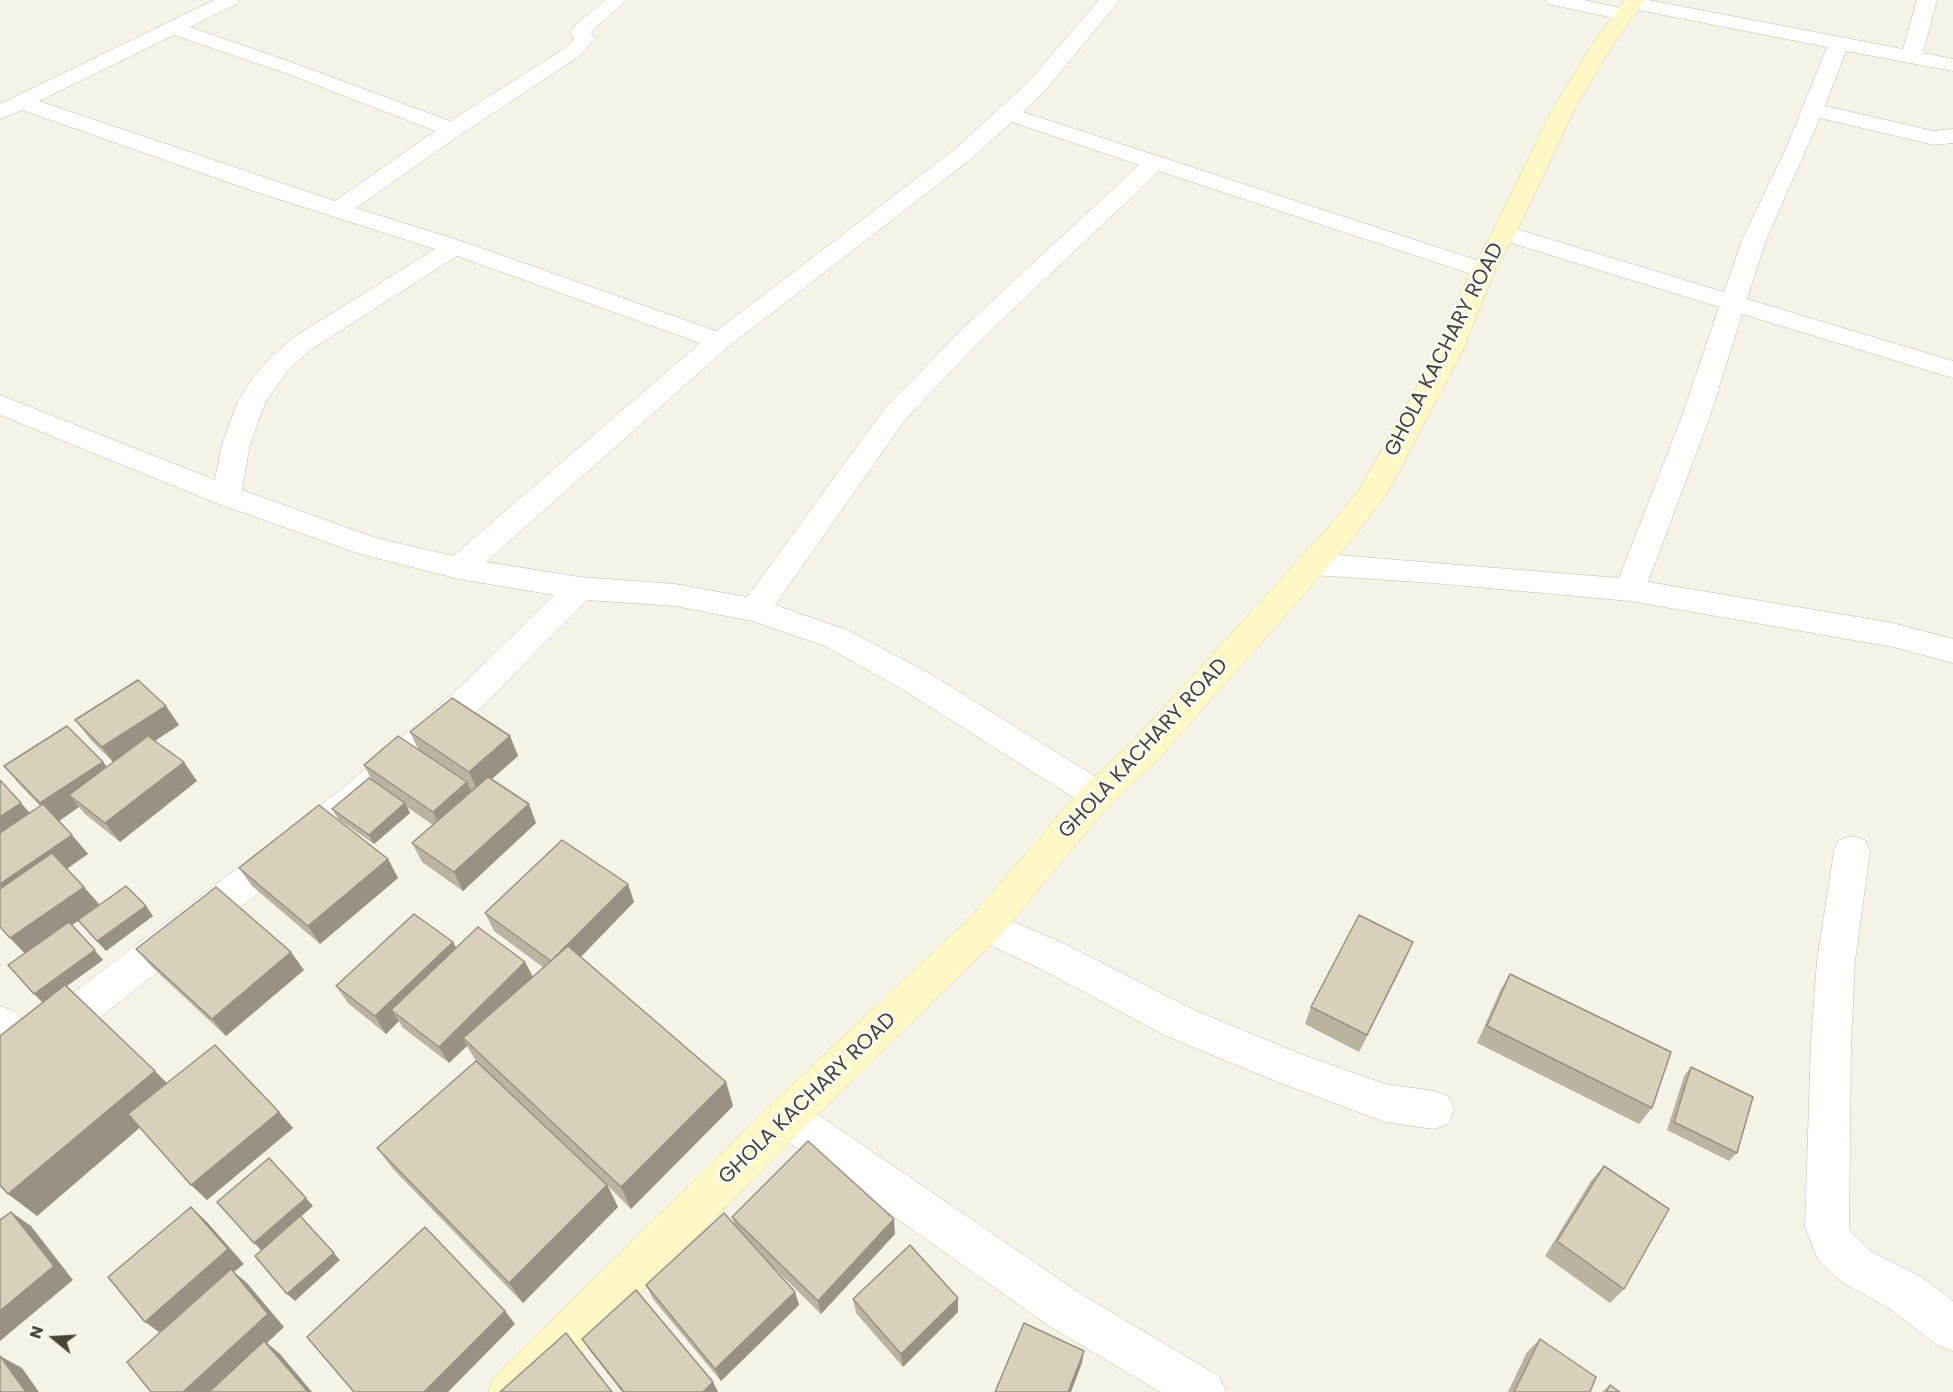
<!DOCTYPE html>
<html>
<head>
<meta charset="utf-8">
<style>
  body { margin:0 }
  #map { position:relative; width:1953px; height:1392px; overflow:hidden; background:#f5f2e7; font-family:Poppins,sans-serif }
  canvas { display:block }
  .north { position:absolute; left:24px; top:1308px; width:60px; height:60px; -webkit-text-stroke:4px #fff; paint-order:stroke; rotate:288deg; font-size:16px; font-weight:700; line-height:24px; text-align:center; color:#494335 }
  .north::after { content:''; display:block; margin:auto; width:21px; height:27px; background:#494335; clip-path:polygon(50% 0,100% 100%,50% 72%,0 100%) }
</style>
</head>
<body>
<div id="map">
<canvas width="1953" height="1392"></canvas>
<div class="north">N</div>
</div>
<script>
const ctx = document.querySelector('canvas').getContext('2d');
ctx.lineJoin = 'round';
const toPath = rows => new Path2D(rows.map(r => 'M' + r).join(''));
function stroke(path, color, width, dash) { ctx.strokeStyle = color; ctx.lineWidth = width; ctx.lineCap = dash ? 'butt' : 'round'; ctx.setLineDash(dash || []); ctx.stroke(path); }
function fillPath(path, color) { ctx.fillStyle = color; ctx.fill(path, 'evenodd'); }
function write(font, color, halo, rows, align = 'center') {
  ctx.font = font + ' Poppins,sans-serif'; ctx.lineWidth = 4.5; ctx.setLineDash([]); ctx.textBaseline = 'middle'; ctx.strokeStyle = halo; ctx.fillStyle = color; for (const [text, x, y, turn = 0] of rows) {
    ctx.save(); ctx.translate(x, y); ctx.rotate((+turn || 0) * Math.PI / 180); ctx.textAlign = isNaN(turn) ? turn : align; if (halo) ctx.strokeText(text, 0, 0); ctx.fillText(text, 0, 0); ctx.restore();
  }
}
const street = toPath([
  [214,0,240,0,237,4,190,27,302,66,450,121,567,47,574,38,570,33,576,24,605,0,627,0,591,32,595,38,581,55,460,135,356,208,464,242,716,331,955,149,1028,82,1099,0,1120,0,1044,92,1023,112,1492,265,1495,270,1492,275,1483,277,1474,275,1159,171,983,338,905,420,775,605,847,630,929,673,1109,785,1114,795,1109,805,1097,809,1085,805,905,691,825,646,752,621,675,606,587,600,485,704,368,807,14,1085,0,1091,0,1006,14,1011,28,1027,344,787,461,686,554,595,459,579,360,554,216,503,0,415,0,395,215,480,222,444,238,401,254,376,272,356,294,337,435,249,253,191,22,110,0,119,0,104,214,0],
  [174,35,288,74,435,131,335,201,39,101,174,35],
  [1012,122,1139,165,965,326,885,408,747,597,675,584,580,577,486,562,728,347,971,159,1012,122],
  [457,256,700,343,453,556,376,538,242,490,250,444,266,401,290,368,312,349,457,256],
  [1545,0,1584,0,1630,10,1633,14,1630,18,1623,20,1548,4,1545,0],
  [1625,0,1648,0,1903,49,1917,0,1937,0,1923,53,1953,59,1953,71,1846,51,1825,106,1934,131,1953,129,1953,143,1934,145,1820,118,1766,240,1747,299,1953,361,1953,378,1742,314,1709,419,1648,582,1893,623,1953,639,1953,663,1893,647,1630,601,1433,583,1313,575,1302,572,1298,564,1302,556,1313,553,1619,578,1681,419,1719,307,1495,238,1492,233,1495,228,1504,226,1513,228,1724,292,1742,240,1788,144,1827,47,1633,9,1626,7,1623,3,1625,0],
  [1852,836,1865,840,1870,851,1855,961,1851,1042,1849,1227,1850,1231,1872,1252,1922,1277,1953,1301,1953,1351,1937,1345,1890,1309,1842,1282,1818,1260,1805,1227,1811,1042,1817,961,1834,851,1839,840,1852,836],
  [986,910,1067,945,1194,1010,1298,1053,1385,1084,1434,1091,1448,1096,1454,1110,1448,1124,1434,1129,1385,1122,1278,1082,1166,1036,1041,969,973,937,967,926,973,915,986,910],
  [787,1098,801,1103,1081,1294,1219,1376,1226,1392,1160,1392,1049,1326,773,1131,767,1117,773,1103,787,1098]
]);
const secondary = toPath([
  [1625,0,1645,0,1614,43,1575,108,1516,233,1495,270,1463,350,1388,492,1350,542,1155,763,1109,805,999,937,801,1131,543,1392,488,1392,495,1376,773,1103,973,915,1085,785,1131,743,1328,528,1361,487,1437,350,1471,270,1492,233,1553,108,1594,42,1625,0]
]);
stroke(street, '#c2bca8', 1);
stroke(secondary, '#d9cf91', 1);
fillPath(street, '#fff');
fillPath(secondary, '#fff8c6');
fillPath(toPath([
  [75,720,179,725,155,741,197,781,120,842,85,814,79,807,59,821,72,835,88,854,67,869,99,905,153,916,106,951,78,921,72,925,103,960,67,986,167,1083,279,1112,293,1128,207,1200,140,1127,37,1216,43,1003,25,953,21,803,30,813,40,806,20,785,4,766,103,762,107,767,113,762,90,739],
  [410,732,510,736,518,756,492,779,529,804,536,823,463,891,422,862,412,843,433,825,407,807,410,813,374,844,338,819,332,809,372,781,364,765,418,749],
  [388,859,398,878,320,944,252,886,239,868],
  [628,884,634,902,581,957,726,1082,733,1106,631,1209,608,1186,618,1207,523,1303,394,1170,377,1148,476,1061,467,1046,449,1063,402,1027,399,1021,386,1034,348,1003,336,986,453,942,456,948,525,962,533,977,544,968,494,931,485,913],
  [136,949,304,970,226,1036,152,967],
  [1405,960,1359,1052,1305,1024,1311,1007],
  [1510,974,1652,1108,1639,1124,1477,1043,1500,991],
  [1691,1067,1737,1153,1729,1161,1667,1130,1684,1076],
  [1604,1166,1624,1289,1610,1303,1545,1256,1591,1181],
  [732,1217,895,1234,821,1314,768,1262,795,1292,799,1305,721,1381,653,1299,646,1285,735,1226],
  [958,1298,958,1312,903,1367,856,1313,853,1299],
  [582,1339,713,1382,718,1392,622,1392,590,1351],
  [1540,1339,1590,1392,1508,1392,1527,1352],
  [1610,1385,1620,1392,1602,1392]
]), '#bab3a1');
fillPath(toPath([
  [166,706,179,725,116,766,102,747],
  [510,736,518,756,478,791,469,772],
  [103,762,118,781,69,795,79,807,56,823,40,803],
  [184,762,197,781,120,842,105,823],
  [467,782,476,802,442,831,433,812],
  [21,803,37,822,0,847,0,817],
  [405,803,410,813,374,844,369,835],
  [529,804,536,823,463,891,454,872],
  [72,835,88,854,0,914,0,884],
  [388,859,398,878,320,944,308,926],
  [628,884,634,902,559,979,551,961],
  [84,887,100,905,72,925,103,960,43,1003,34,994,27,956,10,938],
  [146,906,153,916,106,951,97,941],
  [453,942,463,960,391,1010,399,1021,386,1034,375,1016],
  [1413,942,1405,960,1359,1052,1367,1035],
  [291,952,304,970,226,1036,212,1019],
  [525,962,534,979,463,1038,467,1046,449,1063,439,1047],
  [155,1071,178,1095,37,1216,8,1194],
  [726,1082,733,1106,631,1209,621,1187],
  [279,1112,293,1128,207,1200,191,1185],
  [607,1185,618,1207,523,1303,509,1283],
  [306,1198,313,1206,262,1251,254,1243],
  [191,1207,207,1222,244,1264,234,1272,247,1283,284,1327,267,1343,280,1354,312,1392,183,1392,163,1335,145,1322],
  [11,1212,31,1226,73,1280,0,1341,0,1311],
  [301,1216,340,1260,295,1301,287,1294],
  [894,1219,895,1234,821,1314,818,1301],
  [795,1292,799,1305,721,1381,715,1369],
  [958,1298,958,1312,903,1367,901,1354],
  [505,1311,515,1324,448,1392,424,1392],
  [1084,1351,1082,1363,1071,1392,1068,1392],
  [0,1356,22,1368,39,1392,26,1392],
  [713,1382,718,1392,703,1392]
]), '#979283');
const building = toPath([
  [138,680,166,706,102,747,75,720,138,680],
  [452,698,510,736,469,772,410,732,452,698],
  [67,726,103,762,40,803,4,766,67,726],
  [148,736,184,762,105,823,69,795,148,736],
  [398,736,467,782,433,812,364,765,398,736],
  [488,777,529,804,454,872,412,843,488,777],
  [369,778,405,803,369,835,332,809,369,778],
  [0,780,21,803,0,817,0,780],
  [43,804,72,835,0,884,0,833,43,804],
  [319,805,388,859,308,926,239,868,319,805],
  [562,840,628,884,551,961,485,913,562,840],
  [52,853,84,887,10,938,0,927,0,889,52,853],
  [126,886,146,906,97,941,78,920,126,886],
  [216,887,291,952,212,1019,136,949,216,887],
  [414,914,453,942,375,1016,336,986,414,914],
  [1359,915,1413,942,1367,1035,1311,1007,1359,915],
  [69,922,95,950,34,994,8,965,69,922],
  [478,927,525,962,439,1047,391,1010,478,927],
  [568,946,726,1082,621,1187,463,1038,568,946],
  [1510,974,1671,1052,1652,1108,1487,1026,1510,974],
  [65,985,155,1071,8,1194,0,1185,0,1036,65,985],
  [215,1045,279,1112,191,1185,128,1114,215,1045],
  [476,1061,607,1185,509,1283,377,1148,476,1061],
  [1691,1067,1753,1097,1737,1153,1674,1122,1691,1067],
  [808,1141,894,1219,818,1301,732,1217,808,1141],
  [269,1158,306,1198,254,1243,217,1202,269,1158],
  [1604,1166,1669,1209,1624,1289,1557,1241,1604,1166],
  [191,1207,228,1249,145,1322,108,1277,191,1207],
  [11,1212,54,1266,0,1311,0,1220,11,1212],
  [724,1213,795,1292,715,1369,646,1285,724,1213],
  [300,1216,334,1253,287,1294,255,1256,300,1216],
  [425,1227,505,1311,424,1392,354,1392,307,1337,425,1227],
  [910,1245,958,1298,901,1354,853,1299,910,1245],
  [231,1269,268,1314,183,1392,151,1392,127,1362,231,1269],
  [636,1290,713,1382,703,1392,624,1392,582,1339,636,1290],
  [1024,1323,1084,1351,1068,1392,995,1392,1024,1323],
  [566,1333,612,1392,500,1392,566,1333],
  [1540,1339,1596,1377,1590,1392,1514,1392,1540,1339],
  [264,1341,308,1392,209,1392,264,1341],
  [0,1356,26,1392,0,1392,0,1356],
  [1610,1385,1620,1392,1606,1392,1610,1385]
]);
fillPath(building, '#d8d0bb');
stroke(building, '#979283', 1.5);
write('21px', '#494335', '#fff', [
  ["GHOLA KACHARY ROAD",1445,350,-63],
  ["GHOLA KACHARY ROAD",1144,749,-47],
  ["GHOLA KACHARY ROAD",808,1099,-44]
]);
</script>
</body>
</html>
